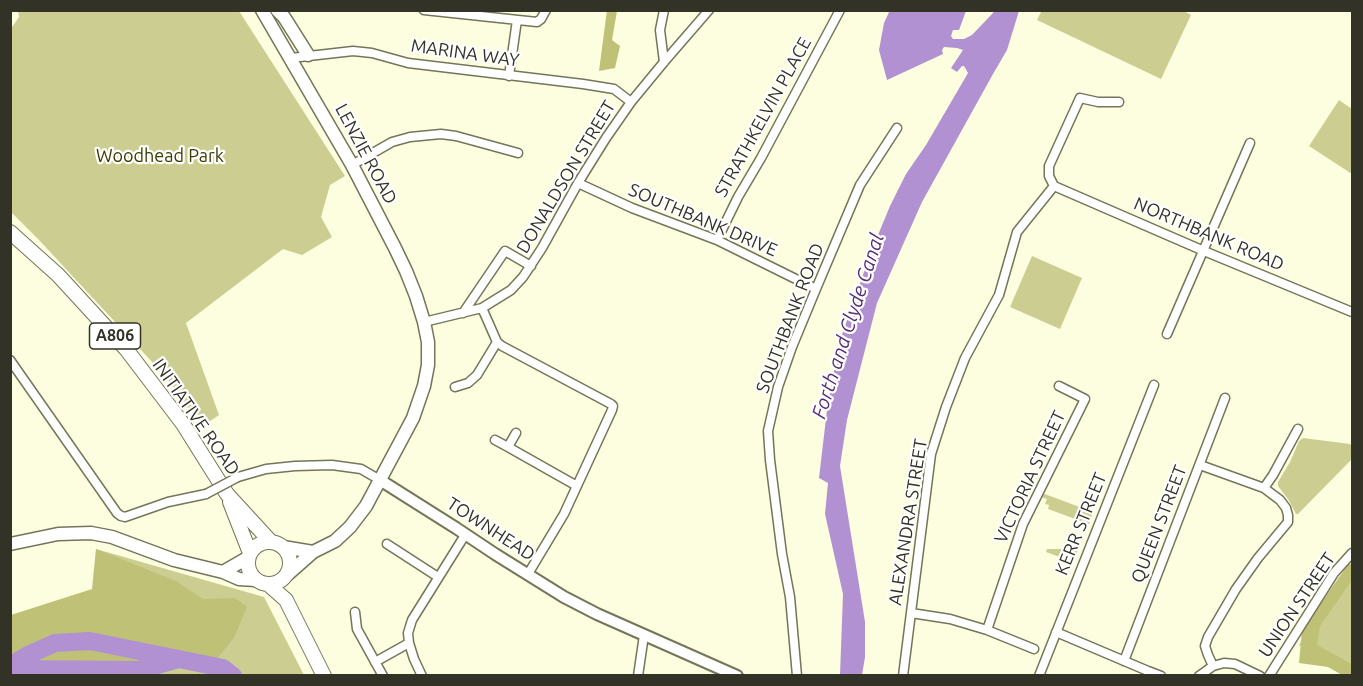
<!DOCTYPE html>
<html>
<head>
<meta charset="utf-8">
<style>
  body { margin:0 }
  #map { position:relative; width:1363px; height:686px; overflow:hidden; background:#fcfedf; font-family:Ubuntu,sans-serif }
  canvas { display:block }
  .frame { position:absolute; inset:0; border:12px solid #323227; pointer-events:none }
</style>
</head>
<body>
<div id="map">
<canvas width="1363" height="686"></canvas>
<div class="frame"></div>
</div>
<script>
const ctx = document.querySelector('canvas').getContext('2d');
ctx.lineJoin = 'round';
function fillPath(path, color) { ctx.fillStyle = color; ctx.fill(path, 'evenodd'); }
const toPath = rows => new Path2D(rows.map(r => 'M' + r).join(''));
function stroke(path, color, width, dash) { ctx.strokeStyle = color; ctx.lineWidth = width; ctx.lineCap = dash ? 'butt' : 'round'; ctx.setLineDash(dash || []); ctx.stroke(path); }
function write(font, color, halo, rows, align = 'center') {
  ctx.font = font + ' Ubuntu,sans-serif'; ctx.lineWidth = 4.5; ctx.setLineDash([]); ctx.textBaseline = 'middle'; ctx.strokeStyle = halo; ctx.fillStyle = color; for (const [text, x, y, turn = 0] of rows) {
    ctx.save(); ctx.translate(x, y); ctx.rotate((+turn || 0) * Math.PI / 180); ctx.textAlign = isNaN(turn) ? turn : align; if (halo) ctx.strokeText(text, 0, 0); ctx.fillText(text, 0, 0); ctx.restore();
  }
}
fillPath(toPath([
  [1042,10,1182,10,1191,15,1161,79,1037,20],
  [18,11,239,11,345,176,330,185,321,217,332,237,302,255,283,249,186,323,219,415,210,421,203,429,166,377,40,241,11,212,10,30,19,17],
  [1339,100,1352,109,1352,174,1309,146],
  [1032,256,1082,278,1060,329,1010,307],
  [1303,438,1350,444,1352,446,1352,459,1298,514,1296,514,1288,499,1278,486,1278,482,1290,462,1299,441],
  [1042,493,1093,512,1089,524,1048,509,1049,505,1045,504,1047,499,1041,497],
  [96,549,264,597,304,675,11,676,131,637],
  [1047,549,1075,549,1078,550,1073,562,1046,552],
  [1352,565,1352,675,1299,645,1336,584]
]), '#ccce91');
fillPath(toPath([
  [607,10,617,11,612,40,620,46,615,68,599,71],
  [96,549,176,581,203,599,235,598,247,607,234,638,215,661,138,675,11,675,11,615,92,589],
  [1349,563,1352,565,1352,580,1320,626,1317,645,1350,663,1352,663,1352,675,1342,675,1328,667,1299,663,1302,630]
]), '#bfc176');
fillPath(toPath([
  [890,10,966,11,959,30,953,30,951,36,953,39,964,39,972,35,993,13,994,11,1019,11,1007,50,993,74,922,202,877,303,847,420,840,466,865,622,865,657,862,675,840,675,843,594,825,514,828,483,819,478,827,410,839,343,871,252,890,206,906,174,926,145,968,73,964,66,962,66,957,72,951,68,963,50,957,48,944,47,942,50,943,54,887,80,879,50,884,23]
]), '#b191d1');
stroke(toPath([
  [10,666,28,655,55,643,90,641,223,668,233,676],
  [10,669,139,670,175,660]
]), '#b191d1', 18);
const minor = toPath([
  [424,10,537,22,541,19,546,10],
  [291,58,353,51,372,53,408,63,583,84,614,89,631,102],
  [664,62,660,30,664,10],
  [509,76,517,20],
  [352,165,392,142,410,137,441,134,456,136,518,153],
  [578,183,632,208,717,240,816,289],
  [1054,186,1204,251,1352,312],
  [1054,186,1049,176,1049,166,1080,98,1098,102,1119,102],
  [717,240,738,197,761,158,840,10],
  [482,308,497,342,502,346,611,404,613,406,612,410,564,514,528,574],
  [463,313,505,251,531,266],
  [424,322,482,308,511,290,523,277,542,248,578,183,606,138,631,102,664,62,709,10],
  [1167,334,1250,143],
  [10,360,117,513,121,516,125,517,168,502,206,494],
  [455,387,468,383,477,375,497,342],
  [516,433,508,447,577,486],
  [495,440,508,447],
  [1200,465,1264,488,1280,500,1286,508,1288,515,1288,522,1258,558,1236,589,1208,637,1205,646,1208,655,1213,666],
  [238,477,266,469,295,466,332,465,361,469,380,480],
  [1264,488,1273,475,1298,429],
  [387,544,438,577],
  [355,612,357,629,383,676],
  [911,613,950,619,987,630,1034,649],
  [987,630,1023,524,1085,399,1059,386],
  [1056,632,1148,671,1161,676],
  [1124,661,1225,398],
  [375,662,409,643],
  [422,676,414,659,409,643,408,633,412,620,465,535],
  [638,676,644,635],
  [797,676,790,597,782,554,770,460,768,431,778,387,792,347,816,289,860,185,897,128],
  [903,676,931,454,946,407,965,358,999,295,1017,232,1054,186],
  [1039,676,1154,385],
  [1199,676,1213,666,1224,663,1235,664,1260,676],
  [1269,676,1334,573,1352,553]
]);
const tertiary = toPath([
  [380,480,456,528,495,554,564,597,597,614,737,676]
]);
const secondary = toPath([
  [262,10,352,165,395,248,406,271,416,296,424,322,428,342,428,365,424,386,413,418,366,506,350,527,335,541,313,552,288,574],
  [277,10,284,17,308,55],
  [10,544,58,534,91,533,112,537,174,560,223,572,239,579,256,580],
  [283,547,313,552],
  [223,572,249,557]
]);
const primary = toPath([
  [10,232,58,275,126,349,183,424,227,494,271,542],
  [230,502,250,553],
  '248 563a21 21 0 1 1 42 0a21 21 0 1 1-42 0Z',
  [269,585,286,600,324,676]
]);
stroke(minor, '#747559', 11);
stroke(tertiary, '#747559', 14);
stroke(secondary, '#747559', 15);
stroke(primary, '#747559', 16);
stroke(minor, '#fff', 8);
stroke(tertiary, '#fff', 10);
stroke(secondary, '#fff', 12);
stroke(primary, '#fff', 14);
const minorBridge = toPath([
  [206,494,238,477]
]);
stroke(minorBridge, '#747559', 11, []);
stroke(minorBridge, '#fff', 8);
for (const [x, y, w] of [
  [115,336,51]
]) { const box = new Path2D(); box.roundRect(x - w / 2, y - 13, w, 26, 4.5); ctx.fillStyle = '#fff'; ctx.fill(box); stroke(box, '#323227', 1.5); }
write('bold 16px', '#323227', null, [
  ["A806",115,336]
]);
write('18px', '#323227', '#fff', [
  ["MARINA WAY",465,53,8],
  ["STRATHKELVIN PLACE",763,117,-61],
  ["LENZIE ROAD",366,154,62],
  ["DONALDSON STREET",566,177,-59],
  ["SOUTHBANK DRIVE",703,220,23],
  ["NORTHBANK ROAD",1209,234,23],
  ["SOUTHBANK ROAD",790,318,-69],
  ["INITIATIVE ROAD",196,417,55],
  ["VICTORIA STREET",1030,477,-65],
  ["ALEXANDRA STREET",908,522,-81],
  ["KERR STREET",1081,524,-68],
  ["QUEEN STREET",1159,524,-69],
  ["TOWNHEAD",491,529,33],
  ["UNION STREET",1297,605,-56]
]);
write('18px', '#3d3c00', '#fff', [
  ["Woodhead Park",160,156]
]);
write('italic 20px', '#562c78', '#fff', [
  ["Forth and Clyde Canal",848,326,-72]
]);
</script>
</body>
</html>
